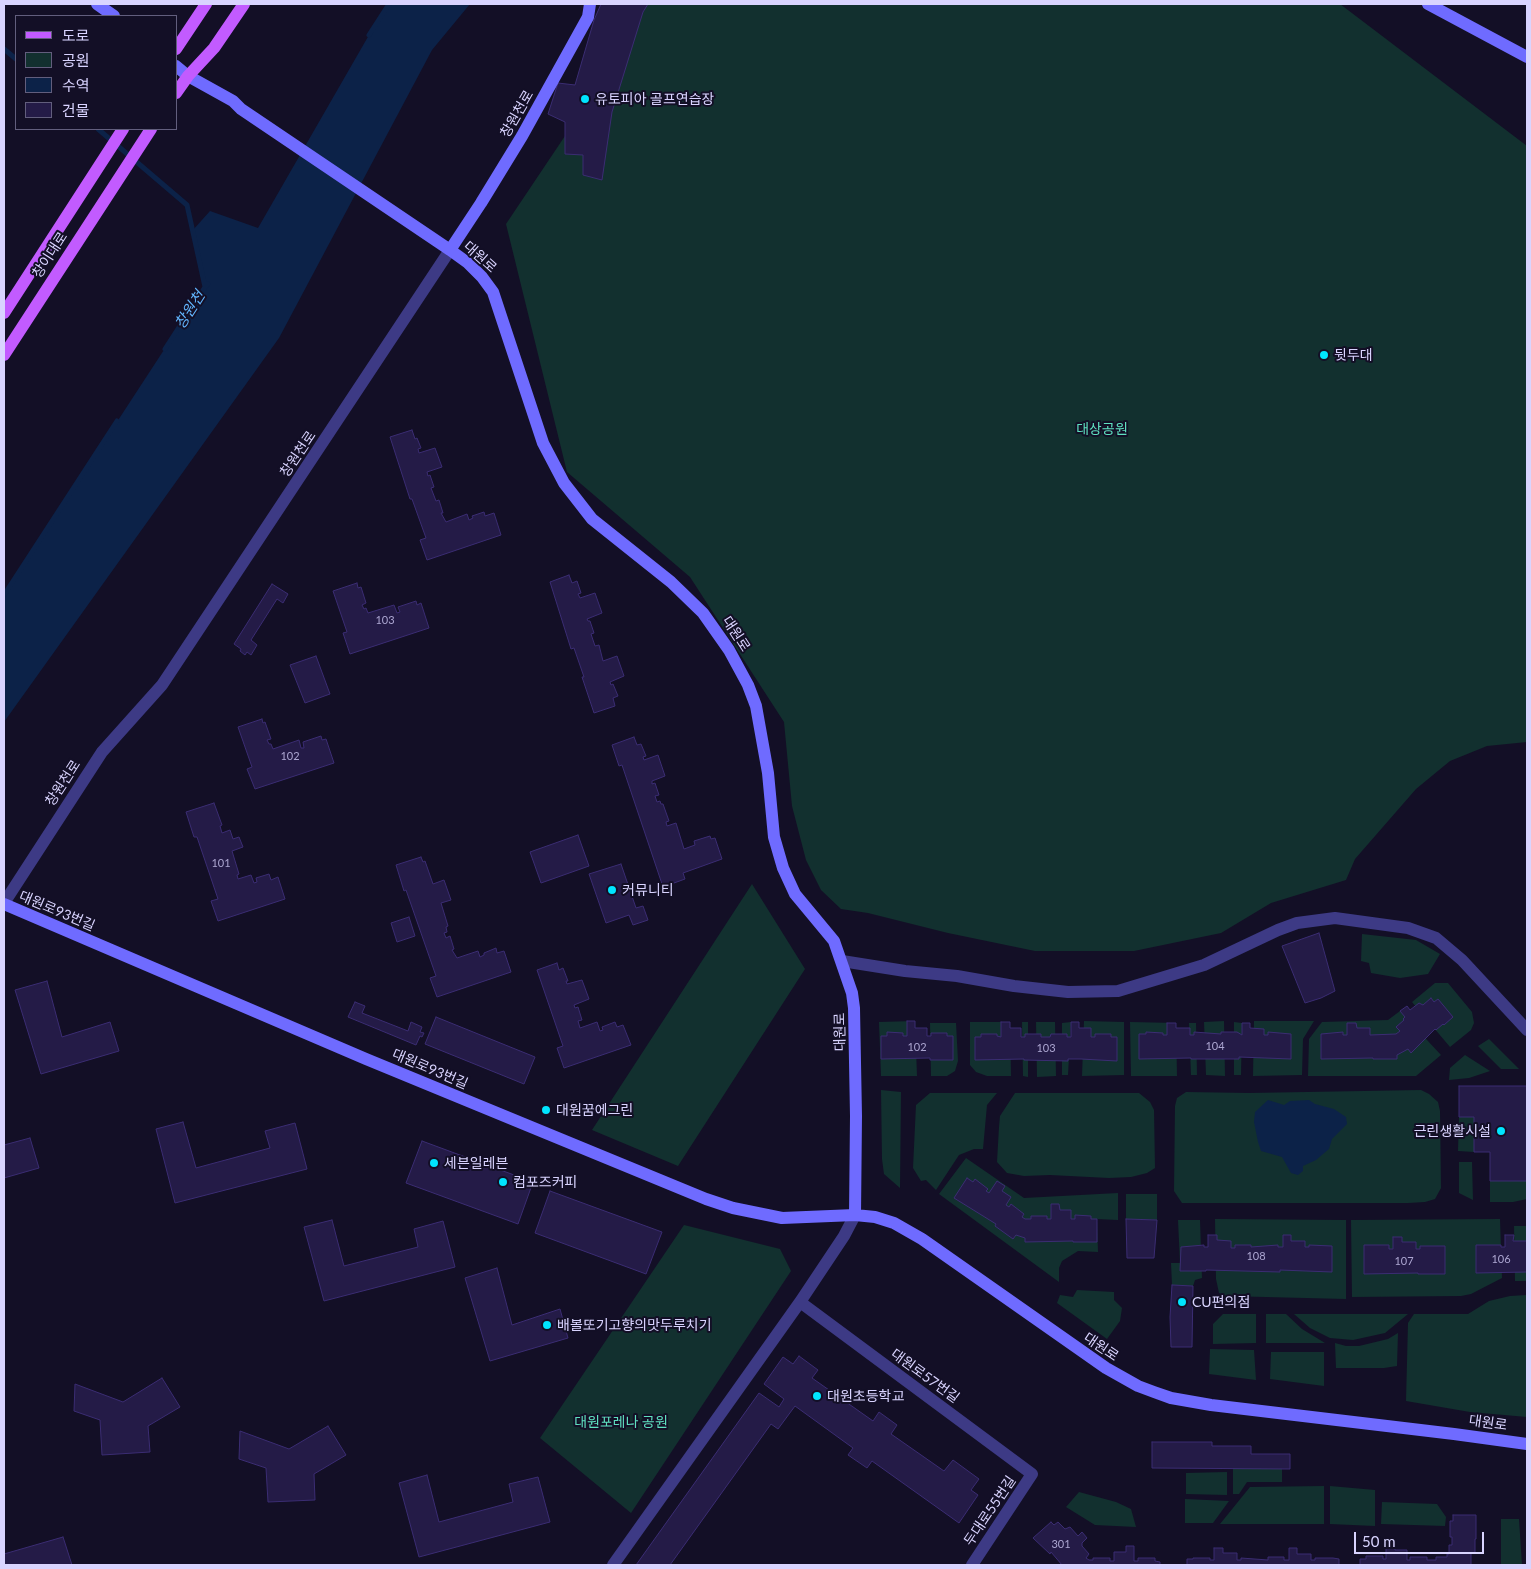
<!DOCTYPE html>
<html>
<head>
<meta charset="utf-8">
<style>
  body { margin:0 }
  #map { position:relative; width:1531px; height:1569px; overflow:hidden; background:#130f26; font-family:Lato,"Noto Sans KR",sans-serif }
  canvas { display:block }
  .frame { position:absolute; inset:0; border:5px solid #d9d4ff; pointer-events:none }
  .legend { position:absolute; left:15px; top:15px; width:162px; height:115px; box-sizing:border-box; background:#130f26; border:1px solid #625e7d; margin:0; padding:6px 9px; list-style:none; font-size:15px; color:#d9d4ff }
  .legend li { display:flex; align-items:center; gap:10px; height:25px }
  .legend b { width:25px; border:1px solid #625e7d }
  .scale { position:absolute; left:1354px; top:1532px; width:130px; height:22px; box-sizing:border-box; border:2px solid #d9d4ff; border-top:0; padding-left:6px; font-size:15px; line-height:18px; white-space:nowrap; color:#d9d4ff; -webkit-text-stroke:4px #130f26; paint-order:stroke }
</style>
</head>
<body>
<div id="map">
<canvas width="1531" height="1569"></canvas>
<div class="frame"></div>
<ul class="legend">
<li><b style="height:6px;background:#c25bff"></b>도로</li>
<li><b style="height:14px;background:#12302f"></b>공원</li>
<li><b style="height:14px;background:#0c2248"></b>수역</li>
<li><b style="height:14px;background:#241b47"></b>건물</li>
</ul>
<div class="scale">50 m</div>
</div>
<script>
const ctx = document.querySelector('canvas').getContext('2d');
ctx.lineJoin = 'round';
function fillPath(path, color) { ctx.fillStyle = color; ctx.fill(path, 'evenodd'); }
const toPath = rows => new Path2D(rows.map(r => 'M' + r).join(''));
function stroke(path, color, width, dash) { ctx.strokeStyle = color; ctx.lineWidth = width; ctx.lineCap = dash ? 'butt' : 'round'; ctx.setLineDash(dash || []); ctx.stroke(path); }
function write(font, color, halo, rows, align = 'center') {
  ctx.font = font + ' Lato,"Noto Sans KR",sans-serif'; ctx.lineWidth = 4; ctx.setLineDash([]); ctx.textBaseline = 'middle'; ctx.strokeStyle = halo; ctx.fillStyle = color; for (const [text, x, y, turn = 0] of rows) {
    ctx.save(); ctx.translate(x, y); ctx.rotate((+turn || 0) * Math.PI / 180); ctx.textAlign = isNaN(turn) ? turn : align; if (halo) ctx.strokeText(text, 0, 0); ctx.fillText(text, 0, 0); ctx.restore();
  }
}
fillPath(toPath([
  [648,4,1340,4,1527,146,1527,742,1487,746,1450,761,1416,789,1355,859,1346,880,1271,903,1221,933,1134,951,1035,951,948,933,868,913,841,909,821,890,806,860,792,806,784,722,690,577,567,472,506,224,638,27,643,12],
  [752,884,805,969,678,1166,592,1130],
  [1362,934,1416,940,1440,954,1428,974,1400,978,1371,973,1369,963,1361,961],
  [1435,983,1448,983,1472,1012,1474,1023,1471,1030,1450,1047,1412,1002],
  [1400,1011,1441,1055,1416,1076,1308,1076,1309,1039,1322,1022,1388,1020],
  [915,1021,917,1076,881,1076,879,1022],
  [1084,1021,1124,1022,1124,1075,1082,1076],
  [1224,1021,1225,1076,1206,1075,1204,1022],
  [1254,1021,1314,1021,1303,1039,1302,1075,1253,1076],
  [970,1022,1010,1022,1011,1076,987,1076,976,1072,970,1065],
  [1022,1022,1028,1022,1028,1077,1023,1076],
  [1036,1022,1055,1022,1056,1076,1037,1077],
  [1071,1022,1068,1075,1062,1075,1062,1023],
  [1130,1022,1176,1023,1177,1076,1131,1076],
  [1234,1022,1242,1023,1241,1075,1234,1075],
  [930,1023,956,1023,958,1061,955,1071,947,1076,931,1076],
  [1189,1023,1196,1023,1197,1075,1191,1075],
  [1489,1039,1519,1069,1501,1069,1478,1046],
  [1465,1055,1490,1071,1469,1078,1449,1080,1450,1068],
  [881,1090,901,1092,900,1188,884,1174,882,1159],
  [1421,1090,1429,1094,1438,1102,1440,1111,1441,1188,1435,1199,1425,1202,1408,1203,1182,1203,1174,1191,1175,1106,1177,1098,1186,1092,1249,1093],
  [930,1093,997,1093,987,1105,983,1149,974,1149,959,1155,936,1190,926,1180,921,1181,913,1168,916,1105],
  [1015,1093,1139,1093,1150,1102,1154,1110,1155,1168,1147,1173,1131,1177,1109,1178,1050,1175,1024,1176,1007,1173,997,1162,999,1127,1000,1116],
  [1459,1117,1474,1117,1474,1152,1458,1151],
  [966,1158,1024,1198,1118,1193,1118,1220,1097,1219,1098,1252,1078,1251,1062,1261,1059,1268,1059,1282,939,1194],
  [1459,1162,1472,1162,1473,1200,1459,1193],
  [1490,1181,1527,1181,1527,1199,1513,1202,1490,1202],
  [1126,1194,1157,1194,1157,1220,1126,1219],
  [1215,1219,1346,1220,1346,1299,1225,1296,1219,1293,1216,1279],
  [1500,1219,1502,1278,1471,1294,1461,1296,1352,1297,1351,1220],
  [1178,1220,1200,1220,1202,1278,1195,1280,1193,1286,1172,1285,1171,1263,1180,1263],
  [684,1225,780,1249,791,1271,631,1513,540,1438],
  [1514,1226,1527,1226,1527,1281,1515,1281],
  [1077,1290,1114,1292,1114,1300,1122,1308,1120,1321,1107,1339,1057,1303,1060,1295,1073,1297],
  [1527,1295,1527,1417,1470,1412,1406,1401,1408,1323,1414,1314,1468,1314,1489,1301,1510,1296],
  [1223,1314,1256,1314,1256,1343,1213,1344,1213,1324],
  [1266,1314,1286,1314,1302,1329,1325,1343,1266,1343],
  [1294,1314,1408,1314,1385,1333,1353,1340,1330,1338,1310,1328],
  [1398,1333,1397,1366,1384,1368,1336,1368,1335,1343,1346,1346,1359,1346,1388,1339],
  [1210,1349,1254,1350,1256,1380,1209,1374],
  [1271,1352,1324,1352,1324,1386,1270,1379],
  [1233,1455,1282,1463,1282,1482,1247,1482,1239,1494,1233,1494],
  [1227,1472,1227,1495,1186,1494,1186,1473],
  [1324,1486,1324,1524,1220,1524,1250,1487],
  [1330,1486,1375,1490,1375,1526,1330,1524],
  [1079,1492,1116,1502,1131,1509,1136,1527,1095,1525,1066,1507],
  [1185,1499,1229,1501,1213,1523,1185,1523],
  [1382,1502,1437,1504,1446,1517,1445,1526,1381,1524],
  [1501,1519,1519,1519,1522,1565,1501,1565]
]), '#12302f');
fillPath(toPath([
  [389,4,470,4,432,50,279,338,4,722,4,595,205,287,193,230,210,211,258,228,369,35],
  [1268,1100,1284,1105,1290,1101,1309,1100,1315,1104,1334,1109,1346,1117,1347,1124,1332,1139,1329,1149,1316,1160,1303,1166,1303,1171,1298,1175,1291,1173,1282,1157,1261,1151,1258,1142,1254,1122,1255,1112]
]), '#0c2248');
stroke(toPath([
  [369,35,389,4],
  [4,49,16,59],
  [98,129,187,205,205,287],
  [165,349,205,287,208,284],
  [4,595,117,421]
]), '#0c2248', 5);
const building = toPath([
  [601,4,648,4,643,12,612,112,602,180,583,175,583,155,565,154,565,122,548,114,558,83,575,85,594,20,601,4],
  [412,430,415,439,417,438,421,448,418,449,419,453,435,448,442,467,427,472,428,476,430,475,434,487,431,488,436,501,439,500,443,513,441,513,446,522,467,514,469,520,473,518,472,516,484,512,485,516,494,513,501,535,427,560,420,540,426,538,412,499,410,499,390,437,412,430],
  [569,575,572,583,577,581,581,593,578,594,580,598,595,593,602,613,587,619,588,621,590,621,594,633,591,634,595,646,599,645,603,661,617,656,624,676,610,682,611,685,613,684,618,696,613,698,615,706,594,713,582,677,584,677,574,648,571,649,550,582,569,575],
  [357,583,358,588,361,587,366,603,362,605,364,609,366,608,368,613,394,605,397,613,400,612,398,607,416,601,417,605,421,603,429,628,350,654,343,633,347,632,333,591,357,583],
  [272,584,288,594,283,603,277,599,251,640,257,645,251,655,247,652,245,655,240,651,241,649,234,644,272,584],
  [316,656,330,694,305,703,290,665,316,656],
  [262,719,263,723,265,722,271,739,267,740,269,744,271,744,273,749,299,740,301,748,304,748,303,742,321,736,322,740,326,739,334,763,255,789,247,769,252,767,238,727,262,719],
  [634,737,637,745,641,744,646,756,643,757,644,760,658,755,665,776,652,781,652,784,655,783,659,795,655,796,657,802,660,801,661,804,663,804,669,821,666,822,667,826,676,823,684,849,695,845,694,841,710,836,711,839,715,838,722,859,683,873,685,879,663,887,622,765,619,766,612,745,634,737],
  [214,803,222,825,220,826,222,833,230,830,233,839,239,837,243,847,232,851,239,874,237,875,238,879,251,875,254,883,257,882,256,878,269,874,271,880,278,877,285,899,218,921,211,901,218,899,197,837,194,837,186,812,214,803],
  [578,835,589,866,541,883,530,852,578,835],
  [421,857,423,862,425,861,433,884,444,880,451,900,441,903,448,926,446,927,447,932,444,933,446,938,450,936,454,949,452,950,457,958,478,951,480,957,484,955,484,953,496,948,497,953,504,951,511,972,437,997,430,978,436,976,406,890,404,891,396,865,421,857],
  [621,864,636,908,643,906,648,920,633,925,629,915,606,923,589,874,621,864],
  [409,917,415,936,397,942,391,923,409,917],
  [1319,933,1335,991,1321,998,1305,1003,1282,946,1319,933],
  [557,963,559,970,563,968,568,981,566,981,567,984,582,980,589,999,574,1005,575,1008,578,1007,582,1020,578,1021,580,1028,597,1022,600,1031,603,1030,602,1027,615,1022,617,1027,623,1025,631,1045,564,1068,557,1048,563,1046,537,970,557,963],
  [47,981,62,1037,110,1022,119,1051,41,1074,15,990,47,981],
  [1431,998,1434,1002,1438,999,1453,1017,1444,1025,1443,1024,1436,1030,1435,1029,1411,1053,1408,1049,1397,1055,1397,1059,1373,1059,1373,1058,1321,1059,1321,1034,1343,1032,1343,1035,1347,1035,1347,1023,1356,1023,1357,1028,1370,1028,1370,1035,1396,1034,1400,1031,1396,1027,1404,1020,1403,1019,1405,1017,1400,1011,1407,1006,1410,1010,1419,1003,1423,1005,1431,998],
  [355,1002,365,1006,362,1013,408,1031,411,1022,422,1027,420,1032,424,1033,422,1037,420,1036,416,1045,348,1017,355,1002],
  [436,1017,535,1057,524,1084,425,1044,436,1017],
  [907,1021,915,1021,915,1028,927,1028,927,1036,931,1036,931,1033,947,1033,947,1036,953,1036,953,1060,930,1060,930,1058,881,1059,881,1036,887,1036,887,1032,903,1033,903,1036,907,1036,907,1021],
  [1001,1022,1010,1022,1010,1028,1021,1028,1021,1037,1025,1037,1025,1034,1041,1034,1041,1037,1050,1037,1051,1034,1067,1034,1067,1037,1071,1037,1071,1022,1079,1022,1079,1028,1091,1028,1091,1037,1095,1037,1095,1034,1111,1034,1111,1037,1117,1037,1117,1061,1081,1059,1068,1059,1068,1061,1024,1060,1024,1059,975,1060,975,1037,981,1037,981,1034,997,1034,997,1036,1001,1037,1001,1022],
  [1167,1023,1176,1023,1176,1028,1190,1028,1190,1035,1194,1035,1194,1032,1221,1034,1221,1032,1237,1032,1242,1035,1242,1023,1250,1023,1250,1028,1264,1029,1264,1035,1268,1035,1268,1032,1291,1034,1291,1059,1239,1057,1239,1059,1191,1059,1191,1058,1139,1059,1139,1034,1146,1034,1146,1032,1163,1033,1163,1035,1167,1035,1167,1023],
  [1459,1086,1527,1086,1527,1181,1490,1181,1490,1152,1474,1152,1474,1117,1459,1117,1459,1086],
  [183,1122,196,1168,270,1148,265,1131,295,1123,307,1169,175,1203,156,1129,183,1122],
  [30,1138,39,1168,4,1178,4,1145,30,1138],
  [422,1141,533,1182,518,1224,406,1183,422,1141],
  [967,1178,973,1182,975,1179,988,1189,986,1191,989,1193,997,1181,1005,1186,1002,1191,1011,1197,1006,1205,1009,1207,1011,1204,1024,1214,1022,1217,1025,1219,1031,1219,1031,1216,1047,1216,1047,1219,1051,1219,1051,1204,1059,1204,1060,1210,1071,1210,1071,1219,1075,1219,1075,1215,1091,1216,1091,1219,1097,1219,1097,1242,1073,1242,1073,1241,1025,1242,1025,1238,1016,1235,1013,1239,995,1226,996,1224,954,1198,967,1178],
  [550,1191,662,1232,646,1274,535,1233,550,1191],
  [1126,1219,1157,1220,1154,1258,1127,1258,1126,1219],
  [332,1220,344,1266,418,1247,414,1229,443,1221,455,1267,324,1301,304,1227,332,1220],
  [1208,1235,1217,1235,1217,1240,1231,1241,1231,1248,1235,1248,1235,1245,1251,1245,1251,1247,1278,1245,1278,1247,1283,1247,1283,1235,1291,1235,1291,1241,1305,1241,1305,1247,1309,1247,1309,1245,1332,1246,1332,1272,1280,1270,1280,1272,1206,1270,1206,1271,1180,1271,1181,1247,1204,1245,1204,1247,1208,1247,1208,1235],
  [1505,1235,1514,1235,1513,1241,1527,1241,1527,1272,1476,1273,1476,1245,1501,1245,1501,1247,1505,1247,1505,1235],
  [1393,1237,1402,1237,1402,1242,1416,1242,1416,1249,1420,1249,1420,1246,1445,1246,1445,1274,1418,1274,1418,1273,1364,1274,1364,1245,1389,1245,1389,1249,1393,1249,1393,1237],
  [497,1268,512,1325,560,1309,568,1338,490,1361,465,1278,497,1268],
  [1172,1285,1193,1286,1192,1347,1171,1347,1170,1317,1172,1285],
  [799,1356,818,1370,812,1378,873,1421,879,1412,897,1425,891,1434,944,1471,953,1460,979,1479,971,1490,978,1495,959,1523,872,1461,867,1468,848,1455,853,1448,795,1406,778,1429,771,1424,670,1565,636,1565,759,1393,779,1407,784,1399,764,1384,783,1357,793,1364,799,1356],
  [162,1378,180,1407,148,1426,150,1452,102,1455,100,1420,74,1411,75,1384,123,1402,162,1378],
  [328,1426,346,1455,314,1474,315,1500,268,1502,266,1468,239,1459,240,1431,289,1449,328,1426],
  [1152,1442,1212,1442,1212,1446,1251,1446,1251,1454,1290,1454,1290,1469,1152,1468,1152,1442],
  [427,1475,439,1522,513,1502,509,1484,538,1477,550,1522,419,1557,399,1483,427,1475],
  [1453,1515,1476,1515,1476,1539,1475,1539,1475,1553,1471,1553,1471,1565,1360,1565,1360,1559,1366,1559,1366,1556,1383,1556,1383,1559,1386,1559,1386,1545,1395,1545,1395,1550,1407,1550,1407,1560,1410,1560,1410,1557,1427,1557,1427,1560,1436,1560,1436,1557,1447,1557,1447,1554,1449,1554,1449,1545,1452,1545,1452,1537,1450,1537,1450,1521,1453,1521,1453,1515],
  [1051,1522,1054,1525,1058,1522,1065,1529,1070,1527,1078,1536,1082,1532,1087,1538,1082,1543,1082,1546,1089,1554,1086,1558,1089,1560,1093,1560,1093,1558,1110,1558,1110,1561,1114,1561,1114,1552,1126,1552,1126,1546,1134,1546,1134,1561,1138,1561,1138,1558,1155,1558,1155,1561,1160,1562,1160,1565,1062,1565,1051,1552,1050,1554,1033,1538,1051,1522],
  [63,1537,72,1565,4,1565,4,1554,63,1537],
  [1214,1548,1223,1548,1223,1553,1237,1553,1237,1560,1241,1560,1241,1558,1268,1560,1268,1557,1284,1557,1284,1560,1289,1560,1289,1548,1297,1548,1297,1554,1311,1554,1311,1560,1315,1560,1315,1558,1333,1558,1339,1559,1339,1565,1187,1565,1187,1559,1193,1559,1193,1558,1210,1558,1210,1560,1214,1560,1214,1548]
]);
fillPath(building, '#241b47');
stroke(building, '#3b2d73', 1);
stroke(toPath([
  [4,903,102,752,162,685,450,250],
  [842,961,905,971,957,976,1014,986,1068,992,1118,991,1204,965,1278,930,1297,923,1335,918,1408,928,1436,938,1462,960,1527,1030],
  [800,1302,1032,1474,972,1565],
  [613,1565,800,1302,844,1236,855,1215]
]), '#3d3a85', 12);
stroke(toPath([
  [97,4,114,16],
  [1428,4,1527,57],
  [176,66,188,76,233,101,241,109,450,250,468,263,482,277,493,292,543,443,564,483,592,519,671,582,703,613,729,650,748,685,756,706,768,773,774,837,783,868,795,894,834,941,852,993,854,1008,856,1116,855,1215],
  [450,250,481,203,522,136,588,17,590,4],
  [4,904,366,1059,706,1199,733,1208,782,1218,855,1215,875,1217,894,1223,922,1239,1106,1368,1138,1386,1154,1392,1171,1398,1211,1405,1454,1434,1527,1444]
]), '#6f6bff', 12);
stroke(toPath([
  [176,49,206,4],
  [176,93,188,76,214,48,244,4],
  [4,313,123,129],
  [4,355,151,129]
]), '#c25bff', 12);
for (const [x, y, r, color] of [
  [585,99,5,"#00e5ff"],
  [1324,355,5,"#00e5ff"],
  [612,890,5,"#00e5ff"],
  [546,1110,5,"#00e5ff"],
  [1501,1131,5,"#00e5ff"],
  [434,1163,5,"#00e5ff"],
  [503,1182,5,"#00e5ff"],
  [1182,1302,5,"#00e5ff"],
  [547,1325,5,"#00e5ff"],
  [817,1396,5,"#00e5ff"]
]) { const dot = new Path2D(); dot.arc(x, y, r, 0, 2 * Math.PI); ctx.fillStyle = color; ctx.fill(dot); stroke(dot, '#130f26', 2); }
write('11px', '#aca6d1', null, [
  ["103",385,620],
  ["102",290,756],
  ["101",221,863],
  ["104",1215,1046],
  ["102",917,1047],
  ["103",1046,1048],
  ["108",1256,1256],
  ["106",1501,1259],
  ["107",1404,1261],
  ["301",1061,1544]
]);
write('14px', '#d9d4ff', '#130f26', [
  ["유토피아 골프연습장",595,99],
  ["뒷두대",1334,355],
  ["커뮤니티",622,890],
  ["대원꿈에그린",556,1110],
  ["근린생활시설",1491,1131,"right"],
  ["세븐일레븐",444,1163],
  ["컴포즈커피",513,1182],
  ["CU편의점",1192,1302],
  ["배볼또기고향의맛두루치기",557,1325],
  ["대원초등학교",827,1396]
], 'left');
write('14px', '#d9d4ff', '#130f26', [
  ["창원천로",517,114,-60],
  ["창이대로",50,255,-57],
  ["대원로",480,257,42],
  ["창원천로",298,454,-56],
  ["대원로",736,634,57],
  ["창원천로",63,783,-57],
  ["대원로93번길",57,911,23],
  ["대원로",840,1032,-91],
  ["대원로93번길",430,1069,23],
  ["대원로",1101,1347,34],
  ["대원로57번길",925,1376,36],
  ["대원로",1488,1423,8],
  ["두대로55번길",990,1511,-56]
]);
write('14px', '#5fe0c0', '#130f26', [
  ["대상공원",1102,429],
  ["대원포레나 공원",621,1422]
]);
write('italic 15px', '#62b6ff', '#130f26', [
  ["창원천",190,310,-57]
]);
</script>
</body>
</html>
